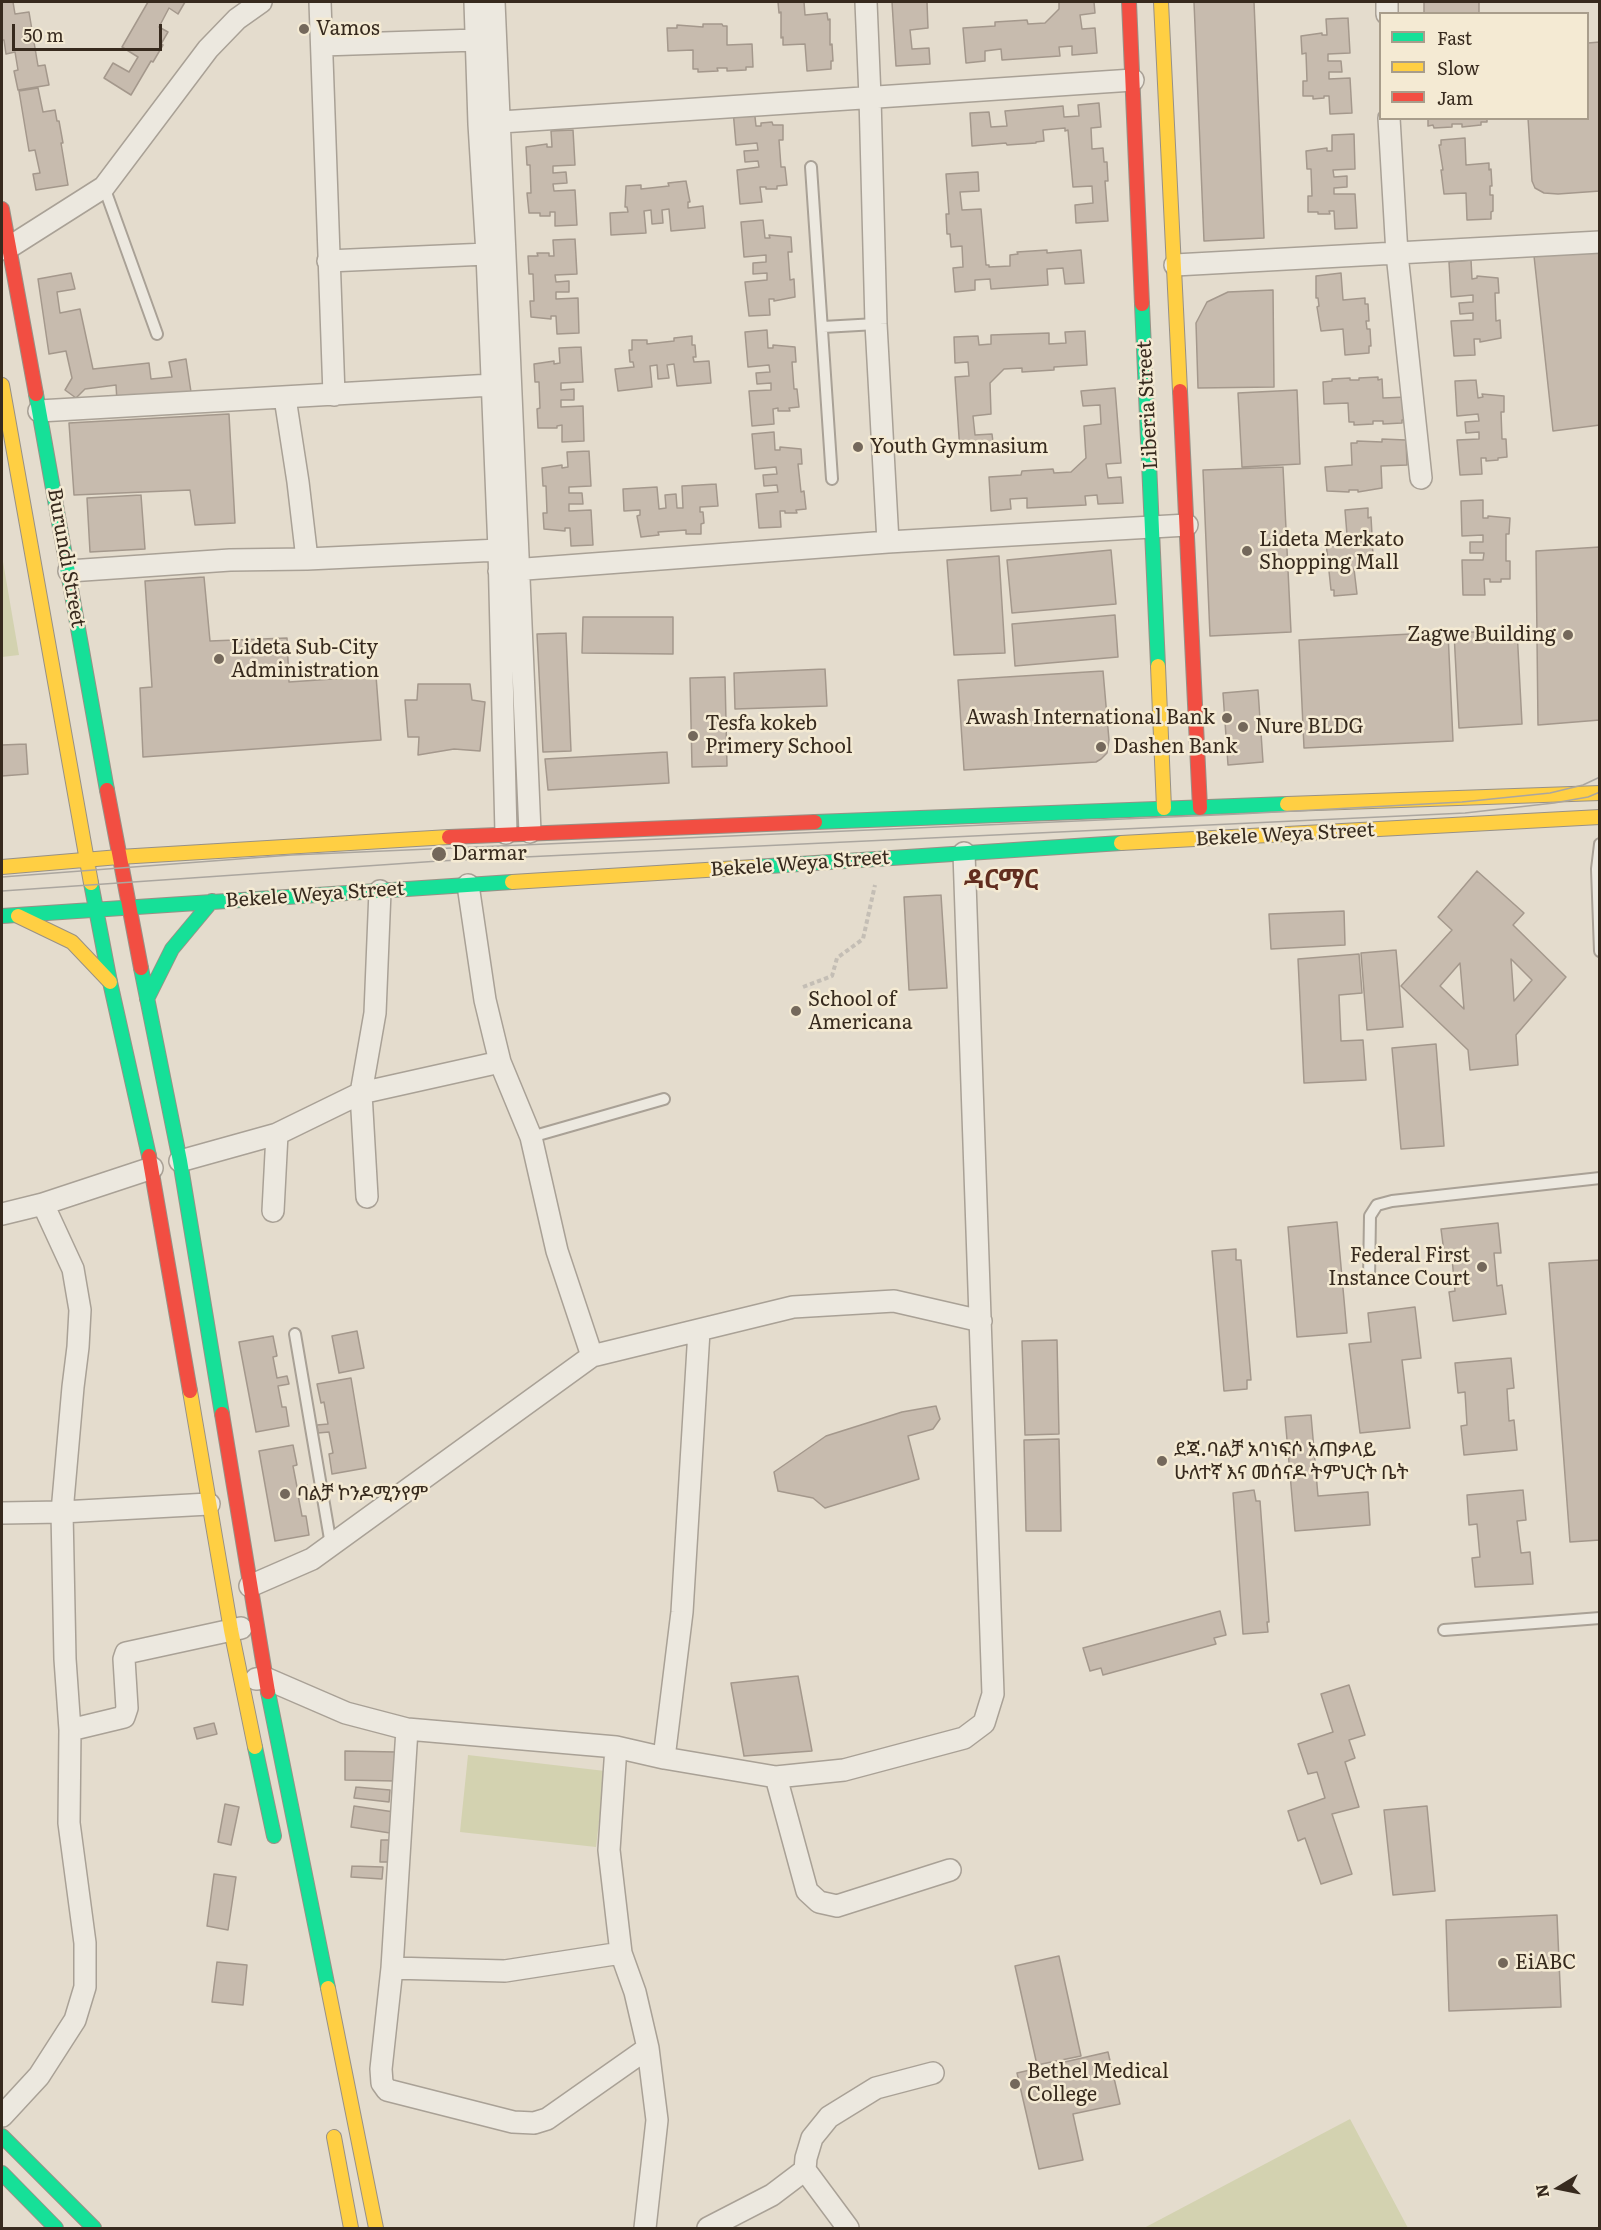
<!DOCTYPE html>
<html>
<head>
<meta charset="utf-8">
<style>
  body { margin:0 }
  #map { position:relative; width:1601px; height:2230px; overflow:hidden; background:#e4dccd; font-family:Literata,serif }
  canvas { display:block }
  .frame { position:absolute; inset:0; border:3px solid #372a1e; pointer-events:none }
  .legend { position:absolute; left:1379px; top:12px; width:210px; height:108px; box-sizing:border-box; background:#f4ead3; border:2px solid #a89d8b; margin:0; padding:8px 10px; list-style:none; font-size:18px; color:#372a1e }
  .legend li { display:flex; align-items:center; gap:12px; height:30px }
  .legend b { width:30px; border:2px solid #a89d8b }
  .north { position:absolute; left:1529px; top:2158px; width:60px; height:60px; -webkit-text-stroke:4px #f4ead3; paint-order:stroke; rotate:260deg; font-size:16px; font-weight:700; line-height:24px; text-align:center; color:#372a1e }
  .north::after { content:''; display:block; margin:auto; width:21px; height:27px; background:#372a1e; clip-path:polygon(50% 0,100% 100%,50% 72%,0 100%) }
  .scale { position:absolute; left:12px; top:24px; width:150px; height:27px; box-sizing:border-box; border:3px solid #372a1e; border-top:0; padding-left:8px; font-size:18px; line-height:21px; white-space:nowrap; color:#372a1e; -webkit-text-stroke:4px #f4ead3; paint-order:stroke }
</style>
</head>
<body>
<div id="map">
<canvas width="1601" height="2230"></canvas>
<div class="frame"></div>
<ul class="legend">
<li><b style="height:8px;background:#16e098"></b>Fast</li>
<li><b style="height:8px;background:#ffcf43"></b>Slow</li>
<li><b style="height:8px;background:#f24e42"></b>Jam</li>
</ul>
<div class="north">N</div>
<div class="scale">50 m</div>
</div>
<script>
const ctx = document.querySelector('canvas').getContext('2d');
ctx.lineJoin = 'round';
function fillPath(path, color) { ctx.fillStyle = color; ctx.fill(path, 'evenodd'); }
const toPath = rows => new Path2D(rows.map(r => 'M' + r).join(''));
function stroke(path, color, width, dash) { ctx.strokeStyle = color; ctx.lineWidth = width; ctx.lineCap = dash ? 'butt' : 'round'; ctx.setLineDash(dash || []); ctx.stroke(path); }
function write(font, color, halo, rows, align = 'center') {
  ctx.font = font + ' Literata,"Noto Sans Ethiopic",serif'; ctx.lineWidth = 5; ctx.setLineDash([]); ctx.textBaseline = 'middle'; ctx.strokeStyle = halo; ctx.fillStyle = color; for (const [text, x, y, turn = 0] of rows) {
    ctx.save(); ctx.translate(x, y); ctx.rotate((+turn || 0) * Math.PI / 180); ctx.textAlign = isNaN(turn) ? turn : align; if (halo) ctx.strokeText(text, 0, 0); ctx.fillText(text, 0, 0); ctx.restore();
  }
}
fillPath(toPath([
  [2,556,19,655,2,657],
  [468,1755,605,1771,596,1847,460,1832],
  [1350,2119,1408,2228,1144,2228]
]), '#d3d2b0');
const building = toPath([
  [2,2,13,2,15,14,29,12,38,66,45,65,49,85,18,90,14,71,18,70,15,52,6,54,4,40,2,40,2,2],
  [148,2,185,2,178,14,169,8,159,27,168,32,161,44,163,45,153,62,151,61,131,95,104,78,113,63,129,72,138,57,122,47,148,2],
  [778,2,804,2,805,15,827,13,828,20,830,19,830,45,832,44,833,61,831,61,831,69,807,71,805,44,783,45,783,37,781,38,781,12,779,13,778,2],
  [892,2,927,2,928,28,910,30,912,49,929,48,930,64,896,66,892,2],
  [1059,2,1094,2,1095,13,1080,15,1082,29,1095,28,1097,53,1072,55,1072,46,1059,47,1060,56,1002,60,1001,49,985,51,985,61,966,63,963,28,995,26,995,22,1027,20,1028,24,1045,23,1059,9,1059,2],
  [1194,2,1254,2,1264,238,1204,241,1194,2],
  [1424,2,1479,2,1479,14,1424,14,1424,2],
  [1348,18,1350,53,1328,54,1328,61,1341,61,1342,72,1329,72,1329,79,1350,78,1352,113,1330,114,1329,96,1324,96,1324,98,1313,99,1313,96,1303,96,1303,81,1307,81,1306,53,1302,54,1301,36,1322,33,1322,35,1327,35,1326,19,1348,18],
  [703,24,722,24,723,26,727,26,727,45,752,44,753,67,746,67,746,70,727,71,727,68,717,68,718,71,698,72,698,69,693,69,693,50,668,51,667,28,677,28,677,25,703,27,703,24],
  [1600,42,1600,191,1558,194,1544,193,1535,188,1532,181,1528,118,1588,118,1588,43,1600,42],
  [38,88,43,112,55,110,57,121,59,121,63,143,61,143,68,185,36,190,33,174,40,173,35,150,29,151,19,91,38,88],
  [1099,103,1101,127,1091,128,1092,149,1103,148,1104,162,1107,162,1108,181,1105,181,1108,221,1076,223,1075,205,1093,203,1092,186,1073,187,1068,130,1065,131,1065,128,1043,130,1044,141,1036,142,1036,143,1007,145,1006,143,972,146,970,113,989,112,991,127,1007,126,1005,111,1063,106,1064,117,1079,116,1078,105,1099,103],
  [754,108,756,126,761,126,761,123,772,122,773,125,783,125,783,140,779,140,781,167,785,167,787,185,777,186,777,189,766,189,766,187,760,187,762,202,740,204,737,170,759,167,758,161,745,162,744,151,758,150,757,143,736,145,733,110,754,108],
  [1428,118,1487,118,1487,122,1481,122,1481,125,1462,127,1462,124,1452,124,1452,127,1434,128,1433,125,1428,126,1428,118],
  [573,130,575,165,553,166,553,173,566,172,567,183,553,184,554,191,575,190,577,225,555,226,555,212,550,212,550,216,540,216,540,213,529,213,527,193,531,193,530,165,527,165,526,147,547,144,547,147,552,147,551,131,573,130],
  [1354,134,1355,169,1333,170,1334,177,1347,176,1347,187,1334,188,1334,194,1355,194,1357,228,1335,229,1334,211,1329,211,1330,214,1318,214,1318,212,1308,212,1308,196,1312,196,1311,169,1307,169,1306,151,1327,148,1327,151,1332,151,1332,135,1354,134],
  [1465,138,1466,165,1489,163,1489,170,1491,169,1492,186,1490,186,1490,195,1493,195,1493,211,1491,212,1491,219,1467,220,1466,193,1444,194,1441,170,1443,170,1439,145,1441,145,1441,140,1465,138],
  [978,172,979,191,960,192,962,210,981,209,986,265,989,265,989,267,1010,266,1010,255,1018,254,1017,252,1047,250,1047,253,1081,250,1084,283,1065,284,1063,268,1047,269,1048,285,991,289,990,279,975,280,975,290,955,292,953,268,963,267,962,246,951,247,950,234,947,234,946,214,949,214,946,174,978,172],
  [686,181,690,202,688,202,688,208,703,206,705,228,671,231,669,209,662,210,663,223,652,224,651,210,644,211,646,233,611,235,610,213,628,212,627,207,625,207,626,186,641,185,641,189,669,186,668,183,686,181],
  [763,220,765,238,770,238,769,235,791,237,792,252,788,252,790,280,794,279,795,297,774,301,774,299,769,299,770,315,749,316,745,282,767,280,767,273,753,274,753,263,766,262,766,255,744,257,741,222,763,220],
  [575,239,577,274,555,275,556,282,569,281,569,292,556,292,556,299,578,298,579,333,557,334,556,316,551,316,551,319,531,317,530,301,534,301,533,274,529,274,528,256,538,256,537,253,549,253,549,256,554,256,553,240,575,239],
  [1600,251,1600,425,1553,431,1534,256,1600,251],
  [1471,260,1472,279,1477,278,1477,276,1498,278,1499,293,1495,293,1496,321,1500,320,1501,338,1480,342,1480,339,1474,339,1475,355,1454,356,1451,321,1473,320,1473,313,1460,314,1459,303,1473,302,1473,295,1451,297,1449,262,1471,260],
  [71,273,75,289,57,292,60,313,80,309,93,369,149,363,151,379,172,377,169,362,186,359,191,392,117,401,116,385,85,389,76,398,65,390,72,378,66,351,49,354,38,279,71,273],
  [1341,273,1343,300,1365,298,1365,304,1368,304,1369,321,1366,321,1367,329,1370,329,1371,346,1369,346,1369,353,1345,355,1343,329,1321,331,1317,307,1319,306,1318,298,1316,298,1316,276,1341,273],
  [1273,290,1274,387,1198,388,1196,323,1207,302,1228,292,1273,290],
  [767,330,768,348,773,348,773,345,795,347,796,362,792,362,794,389,797,389,799,407,789,408,790,411,778,411,778,408,773,409,774,424,752,426,749,391,771,390,771,383,757,384,756,373,770,372,769,365,748,367,745,332,767,330],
  [1085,331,1087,365,1054,367,1054,370,1022,372,1022,368,1004,369,990,383,991,414,973,416,975,435,992,434,994,450,960,452,955,377,969,376,968,362,955,363,954,337,978,336,979,345,991,344,991,335,1049,333,1049,344,1066,343,1065,332,1085,331],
  [692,336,692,345,695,345,696,357,693,357,694,362,709,361,711,383,677,386,674,364,667,365,669,378,658,379,657,365,650,366,652,387,618,391,615,369,634,367,633,362,630,362,629,350,632,350,632,340,647,340,647,344,674,341,674,338,692,336],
  [581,347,583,382,561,383,561,390,574,389,574,400,561,400,561,407,583,406,584,441,562,442,562,425,557,426,557,428,538,428,537,409,540,408,539,382,535,382,534,364,554,361,554,364,560,363,559,348,581,347],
  [1378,377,1378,380,1382,379,1383,398,1407,397,1408,420,1402,420,1402,423,1383,424,1383,421,1373,421,1373,424,1354,425,1354,422,1349,422,1348,403,1324,404,1323,382,1332,381,1332,379,1350,378,1350,380,1359,380,1359,378,1378,377],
  [1476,380,1478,398,1483,397,1482,394,1504,396,1504,412,1501,412,1502,439,1506,439,1507,457,1498,458,1498,460,1486,461,1486,458,1481,458,1482,474,1460,475,1457,440,1479,439,1479,432,1466,433,1465,422,1479,421,1478,414,1457,416,1455,381,1476,380],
  [1115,388,1121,463,1106,464,1108,478,1121,477,1123,503,1098,504,1097,495,1085,496,1086,505,1027,508,1027,498,1010,499,1011,509,991,511,989,477,1021,475,1022,471,1053,469,1054,473,1071,472,1086,458,1084,426,1101,424,1100,405,1083,406,1081,391,1115,388],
  [1297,390,1300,464,1242,467,1238,393,1297,390],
  [229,414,235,523,195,525,190,490,74,495,69,423,229,414],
  [774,432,775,450,780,450,780,447,801,449,802,464,798,464,801,492,804,491,806,509,796,510,797,513,785,513,785,511,780,511,781,527,759,528,756,494,778,492,777,485,764,486,763,475,777,474,776,467,755,469,752,434,774,432],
  [1382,439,1406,440,1407,465,1381,466,1382,488,1358,492,1358,490,1349,490,1349,492,1327,491,1325,467,1352,465,1351,443,1357,443,1357,441,1382,442,1382,439],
  [589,451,591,486,569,487,569,493,582,493,583,504,569,504,569,511,591,510,593,545,571,546,570,528,565,528,565,531,544,529,543,513,547,513,546,486,543,486,542,468,562,465,562,468,568,467,567,452,589,451],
  [1283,467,1291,632,1210,636,1203,470,1283,467],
  [716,484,718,506,700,507,700,512,703,512,704,523,701,524,701,534,686,534,686,530,658,532,659,535,641,537,637,516,640,515,640,510,624,511,623,489,657,487,659,509,666,508,665,495,676,494,677,508,683,508,682,486,716,484],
  [141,495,145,549,90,552,87,498,141,495],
  [1483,500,1483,518,1488,518,1488,516,1510,518,1509,534,1506,534,1506,561,1510,561,1510,579,1501,579,1501,582,1490,582,1490,579,1484,579,1485,595,1463,595,1462,560,1483,560,1484,553,1470,553,1470,542,1483,542,1483,535,1462,536,1461,501,1483,500],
  [1368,508,1368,518,1371,517,1372,535,1370,535,1375,563,1373,563,1373,568,1354,569,1357,594,1334,596,1334,590,1331,590,1329,571,1332,571,1331,561,1328,561,1326,542,1329,542,1329,536,1347,535,1345,510,1368,508],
  [1600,547,1600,720,1538,725,1536,551,1600,547],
  [1111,550,1116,604,1012,613,1007,560,1111,550],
  [999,556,1005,653,954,655,947,560,999,556],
  [204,577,210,641,287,638,289,682,376,676,381,740,143,757,140,688,152,687,145,581,204,577],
  [1115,615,1118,657,1015,666,1012,624,1115,615],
  [583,617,673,617,673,654,582,653,583,617],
  [1517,630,1522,724,1459,728,1454,633,1517,630],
  [1448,632,1453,741,1304,748,1299,640,1448,632],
  [566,633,571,751,543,752,537,634,566,633],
  [825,669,827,706,735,709,734,673,825,669],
  [1103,671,1109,740,1107,753,1101,759,1096,762,964,770,958,680,1103,671],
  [725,677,727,766,692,767,690,678,725,677],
  [418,684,470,684,472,700,485,702,480,751,454,749,418,755,419,737,408,737,405,700,417,700,418,684],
  [1258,690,1263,762,1228,765,1223,693,1258,690],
  [26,744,28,774,2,776,2,745,26,744],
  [667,752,669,783,548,790,545,759,667,752],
  [1477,871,1524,913,1513,925,1566,977,1516,1035,1518,1065,1470,1070,1468,1050,1401,986,1452,930,1438,917,1477,871],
  [1511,959,1532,980,1514,1001,1511,959],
  [1460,963,1464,1009,1440,986,1460,963],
  [941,895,947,988,909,990,904,897,941,895],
  [1344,911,1345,945,1271,949,1269,914,1344,911],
  [1396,950,1403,1027,1367,1030,1361,953,1396,950],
  [1359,954,1362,993,1339,995,1341,1041,1363,1040,1366,1080,1304,1083,1298,959,1359,954],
  [1436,1044,1444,1146,1401,1149,1392,1048,1436,1044],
  [1337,1222,1347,1333,1297,1337,1288,1227,1337,1222],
  [1498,1223,1501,1253,1494,1253,1497,1286,1502,1285,1506,1314,1453,1321,1449,1292,1455,1291,1452,1258,1445,1259,1441,1229,1498,1223],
  [1236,1249,1236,1260,1241,1260,1251,1380,1247,1380,1247,1389,1224,1391,1212,1251,1236,1249],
  [1600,1260,1600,1540,1570,1542,1549,1263,1600,1260],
  [1415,1307,1421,1358,1402,1360,1410,1428,1360,1433,1349,1344,1371,1342,1368,1313,1415,1307],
  [357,1331,364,1368,339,1373,332,1336,357,1331],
  [273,1336,277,1356,273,1357,277,1378,287,1376,289,1384,278,1386,282,1407,286,1407,289,1426,256,1432,239,1342,273,1336],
  [1057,1340,1059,1434,1025,1435,1022,1341,1057,1340],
  [1511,1358,1514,1388,1507,1389,1509,1421,1514,1420,1517,1450,1464,1455,1461,1426,1467,1425,1465,1392,1458,1393,1455,1363,1511,1358],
  [351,1378,366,1468,332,1474,329,1454,333,1453,329,1432,318,1433,317,1425,328,1424,324,1402,321,1403,317,1384,351,1378],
  [936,1406,940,1419,933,1429,908,1436,919,1479,825,1508,813,1498,778,1491,774,1472,826,1436,902,1412,936,1406],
  [1311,1415,1318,1496,1368,1492,1370,1525,1295,1531,1285,1417,1311,1415],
  [1059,1439,1061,1531,1026,1531,1024,1440,1059,1439],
  [293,1445,297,1465,293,1466,297,1487,307,1485,309,1493,298,1495,302,1516,306,1516,309,1535,275,1541,259,1451,293,1445],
  [1254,1490,1256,1501,1260,1501,1269,1622,1267,1622,1268,1632,1243,1634,1233,1493,1254,1490],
  [1523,1490,1526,1520,1517,1521,1521,1553,1530,1552,1533,1584,1475,1587,1472,1558,1480,1557,1477,1524,1469,1525,1467,1495,1523,1490],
  [1220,1611,1226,1635,1214,1638,1216,1644,1103,1675,1101,1668,1090,1671,1083,1648,1220,1611],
  [798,1676,812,1751,744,1756,731,1683,798,1676],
  [1349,1685,1365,1735,1349,1740,1355,1758,1345,1762,1359,1807,1332,1814,1352,1874,1321,1884,1305,1838,1298,1841,1288,1811,1325,1798,1317,1772,1308,1774,1298,1744,1333,1732,1321,1694,1349,1685],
  [214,1723,217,1734,197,1739,194,1728,214,1723],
  [345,1751,396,1752,395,1781,345,1780,345,1751],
  [356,1787,390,1790,389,1802,354,1798,356,1787],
  [225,1804,239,1807,231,1845,218,1842,225,1804],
  [354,1806,394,1812,390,1833,351,1827,354,1806],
  [1427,1806,1435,1891,1393,1895,1384,1810,1427,1806],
  [381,1840,391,1840,391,1862,380,1862,381,1840],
  [352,1866,383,1867,382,1879,351,1877,352,1866],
  [214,1874,236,1877,228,1930,207,1926,214,1874],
  [1557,1915,1561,2007,1449,2011,1446,1920,1557,1915],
  [1059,1956,1081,2056,1037,2065,1015,1966,1059,1956],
  [217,1962,247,1965,243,2005,212,2002,217,1962],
  [1108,2052,1120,2104,1073,2114,1083,2160,1039,2169,1017,2073,1108,2052]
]);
fillPath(building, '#c7bbae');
stroke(building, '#a4988c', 1.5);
const lane = toPath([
  [811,167,832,479],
  [104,187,157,334],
  [823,327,876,324],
  [1600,844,1597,869,1600,951],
  [531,1137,664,1099],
  [1369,1280,1370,1216,1377,1205,1392,1201,1600,1178],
  [295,1334,331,1545],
  [1444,1630,1600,1618]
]);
const street = toPath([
  [320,2,334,395],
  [475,2,479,124,487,254,499,550,506,833],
  [494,2,530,832],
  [1387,2,1387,14],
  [322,45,476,40],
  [1389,118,1397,254,1421,478],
  [486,123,1133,80],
  [2,249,8,248,104,187,208,49,237,19,261,2],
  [328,261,487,254],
  [1175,265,1600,242],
  [285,398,298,482,307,559],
  [39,411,492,385],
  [888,542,1187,525],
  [69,571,230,560,307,559,499,550],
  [499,571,888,542,876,324,870,97,866,2],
  [468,885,485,1000,500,1062,531,1137,557,1251,592,1356],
  [180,1161,277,1134,361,1093,500,1062],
  [152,1168,43,1204,73,1269,80,1310,78,1347,73,1387,62,1512,209,1504],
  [367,1197,361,1093,375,1013,380,891],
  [273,1211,277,1134],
  [2,1214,43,1204],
  [2,1513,62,1512,65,1659,70,1730,69,1823,85,1943,85,1987,75,2020,39,2076,2,2116],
  [250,1586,312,1559,592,1356,793,1307,894,1301,981,1321],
  [256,1679,265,1678,346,1713,407,1729,616,1747,664,1758,776,1777,844,1770,964,1738,984,1723,993,1694,964,853],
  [407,1729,392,1968,381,2069,382,2083,387,2090,513,2122,534,2123,547,2119,648,2048],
  [70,1730,124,1717,127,1708,124,1659,126,1653,241,1628],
  [616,1747,609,1850,621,1953,635,1992,648,2048,657,2120,645,2228],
  [664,1758,682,1612,699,1331],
  [776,1777,807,1891,819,1902,837,1906,950,1870],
  [392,1968,505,1971,621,1953],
  [708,2228,772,2195,805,2170],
  [848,2228,805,2170,806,2158,812,2138,829,2117,876,2088,933,2073]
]);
const fast = toPath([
  [1142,304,1158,666],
  [36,394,107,790],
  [815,822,1287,804],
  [754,867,1121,843],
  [91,883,110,982,149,1156],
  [2,916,512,882],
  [141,968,180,1161,222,1414],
  [147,999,172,949,212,901],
  [268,1692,328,1988],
  [255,1747,274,1836],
  [2,2136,94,2228],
  [2,2173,56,2228]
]);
const slow = toPath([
  [1161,2,1180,391],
  [2,385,91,883],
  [1158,666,1164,808],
  [1287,804,1600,793],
  [1121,843,1600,817],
  [2,867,119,857,449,837],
  [512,882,754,867],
  [18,916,72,942,110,982],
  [190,1391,231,1630,255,1747],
  [328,1988,376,2228],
  [334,2137,351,2228]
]);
const jam = toPath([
  [1129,2,1142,304],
  [2,209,36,394],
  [1180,391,1200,808],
  [107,790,141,968],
  [449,837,815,822],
  [149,1156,190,1391],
  [222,1414,268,1692]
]);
stroke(lane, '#a9a196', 14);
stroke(street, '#a9a196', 24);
stroke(fast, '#989186', 16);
stroke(slow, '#989186', 16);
stroke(jam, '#989186', 16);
stroke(toPath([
  [803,987,832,976,837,958,863,939,875,885]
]), '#c4beb5', 4, [4.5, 3]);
stroke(lane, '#ece8df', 10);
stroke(street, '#ece8df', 21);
stroke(fast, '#16e098', 14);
stroke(slow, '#ffcf43', 14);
stroke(jam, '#f24e42', 14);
stroke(toPath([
  [2,877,291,855,1239,814,1462,802,1550,793,1583,785,1600,777],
  [2,891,439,861,1465,813,1554,803,1588,797,1600,792]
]), '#aba69f', 1.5);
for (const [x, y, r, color] of [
  [304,29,6,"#74685b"],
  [858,447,6,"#74685b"],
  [1247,551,6,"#74685b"],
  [1568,635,6,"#74685b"],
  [219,659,6,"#74685b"],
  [1227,718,6,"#74685b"],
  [1243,727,6,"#74685b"],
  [693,736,6,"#74685b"],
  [1101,747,6,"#74685b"],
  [439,854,8,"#74685b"],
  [796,1011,6,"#74685b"],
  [1482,1267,6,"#74685b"],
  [1162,1461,6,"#74685b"],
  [285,1494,6,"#74685b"],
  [1503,1963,6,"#74685b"],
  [1015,2084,6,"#74685b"]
]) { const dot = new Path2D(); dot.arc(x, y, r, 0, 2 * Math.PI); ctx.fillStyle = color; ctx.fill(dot); stroke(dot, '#f4ead3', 2); }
write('20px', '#372a1e', '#f4ead3', [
  ["Vamos",316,29],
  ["Youth Gymnasium",870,447],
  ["Lideta Merkato",1259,540],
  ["Shopping Mall",1259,563],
  ["Zagwe Building",1556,635,"right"],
  ["Lideta Sub-City",231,648],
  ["Administration",231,671],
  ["Awash International Bank",1215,718,"right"],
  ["Tesfa kokeb",705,724],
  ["Primery School",705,747],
  ["Nure BLDG",1255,727],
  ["Dashen Bank",1113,747],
  ["Darmar",452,854],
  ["School of",808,1000],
  ["Americana",808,1023],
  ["Federal First",1470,1256,"right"],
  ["Instance Court",1470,1279,"right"],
  ["ደጃ.ባልቻ አባነፍሶ አጠቃላይ",1174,1450],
  ["ሁለተኛ እና መሰናዶ ትምህርት ቤት",1174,1473],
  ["ባልቻ ኮንዶሚንየም",297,1494],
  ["EiABC",1515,1963],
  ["Bethel Medical",1027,2072],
  ["College",1027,2095]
], 'left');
write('20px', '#372a1e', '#f4ead3', [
  ["Liberia Street",1148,405,-93],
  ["Burundi Street",66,558,80],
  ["Bekele Weya Street",1285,835,-3],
  ["Bekele Weya Street",800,864,-4],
  ["Bekele Weya Street",315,895,-4]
]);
write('bold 26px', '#622d1f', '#f4ead3', [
  ["ዳርማር",1001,880]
]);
</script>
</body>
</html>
